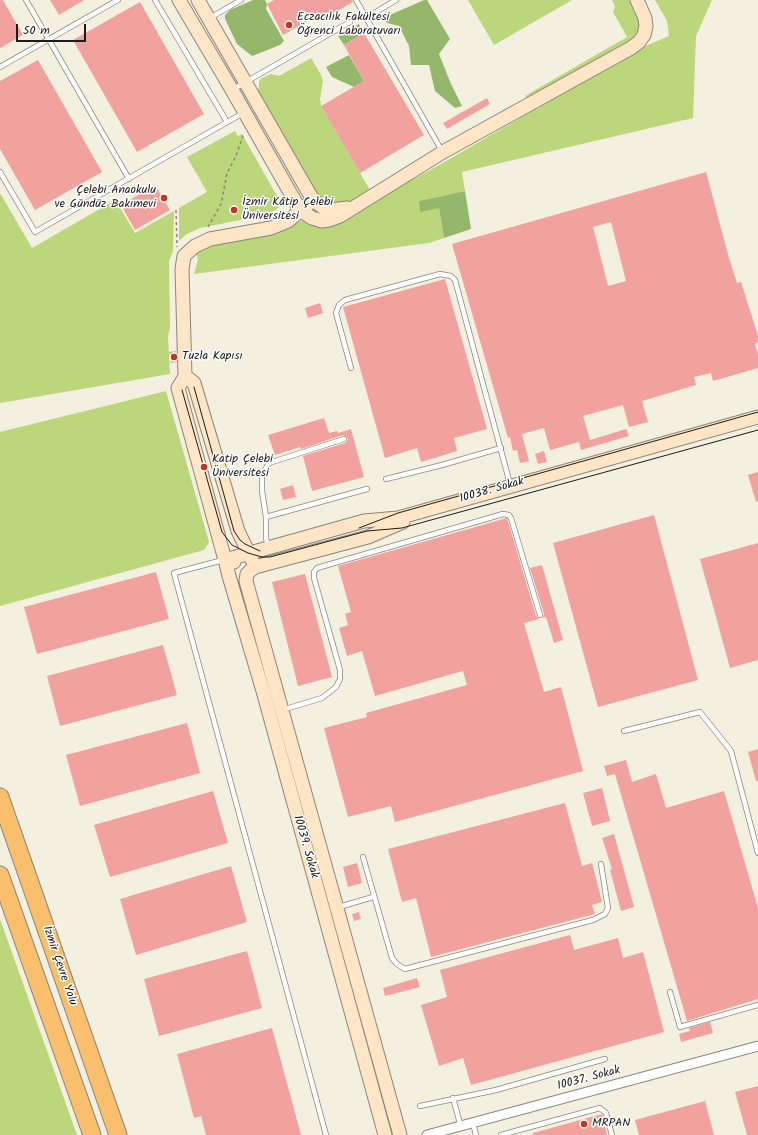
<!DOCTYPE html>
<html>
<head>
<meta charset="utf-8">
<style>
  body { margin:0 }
  #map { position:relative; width:758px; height:1135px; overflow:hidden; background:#f3f0df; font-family:Kalam,sans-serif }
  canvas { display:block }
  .scale { position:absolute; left:16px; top:24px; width:70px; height:18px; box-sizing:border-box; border:2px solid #1c1c1c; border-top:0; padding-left:5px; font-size:12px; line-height:14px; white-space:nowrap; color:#1c1c1c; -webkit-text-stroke:3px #fff; paint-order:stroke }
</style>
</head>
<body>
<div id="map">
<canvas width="758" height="1135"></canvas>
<div class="scale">50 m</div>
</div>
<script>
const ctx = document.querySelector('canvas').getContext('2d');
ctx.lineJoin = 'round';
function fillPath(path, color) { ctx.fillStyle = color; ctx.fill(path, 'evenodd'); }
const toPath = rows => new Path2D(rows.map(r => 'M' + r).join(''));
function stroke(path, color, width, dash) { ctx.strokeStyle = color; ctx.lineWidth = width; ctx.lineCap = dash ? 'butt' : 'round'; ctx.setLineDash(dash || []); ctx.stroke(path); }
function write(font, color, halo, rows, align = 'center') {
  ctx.font = font + ' Kalam,sans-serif'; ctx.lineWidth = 3; ctx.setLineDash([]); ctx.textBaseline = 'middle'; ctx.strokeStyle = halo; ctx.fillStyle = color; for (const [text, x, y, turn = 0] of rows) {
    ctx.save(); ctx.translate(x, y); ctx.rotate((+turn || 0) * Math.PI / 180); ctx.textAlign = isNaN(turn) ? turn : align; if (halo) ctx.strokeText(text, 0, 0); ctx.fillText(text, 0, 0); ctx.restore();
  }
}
fillPath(toPath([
  [468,0,572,0,494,45],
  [612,0,629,0,632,4,639,21,638,31,632,39,528,101,525,96,627,37,613,12,615,6],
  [655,0,712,0,696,36,693,118,462,172,465,191,419,201,439,208,444,238,429,243,194,274,198,260,196,252,206,246,277,232,303,220,321,226,334,223,441,164,641,48,669,36,667,21],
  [311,58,321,75,323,81,320,99,321,106,370,190,347,204,340,206,321,202,256,93,259,88,259,81,262,78,271,74,279,76],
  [235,131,238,136,242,134,282,205,270,214,200,228,187,234,179,241,179,208,207,192,187,157],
  [0,193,32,248,112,202,119,206,135,233,174,211,173,251,169,261,170,328,168,336,170,374,0,403],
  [166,391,209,542,204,550,0,606,0,432],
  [0,919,77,1135,0,1135]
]), '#bbd67b');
fillPath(toPath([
  [253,0,265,0,267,4,266,9,284,41,280,45,252,56,237,44,225,19,225,15,230,10],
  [424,0,427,0,450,39,439,54,451,84,462,106,455,108,435,91,429,65,411,65,409,46,399,26,387,23,383,18],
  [359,24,364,33,344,45,338,36],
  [349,55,364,81,354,87,332,77,326,67],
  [465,191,471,229,444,238,439,208,420,212,419,201]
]), '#94b76b');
fillPath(toPath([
  [0,0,3,0,23,35,0,48],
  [50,0,84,0,59,15],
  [274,0,352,0,353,2,320,21,316,16,283,35,267,4],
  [140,2,204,114,137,152,73,40],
  [364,33,424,135,360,173,321,106,364,81,344,45],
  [38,60,102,172,35,210,0,149,0,81],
  [487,98,490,104,447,129,443,123],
  [706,172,729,258,737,283,741,282,758,336,758,342,755,344,758,355,758,368,713,381,711,373,694,377,696,385,642,401,648,422,629,427,623,405,583,416,590,440,626,429,629,436,581,450,579,442,550,450,544,428,522,434,529,461,520,463,517,450,513,451,510,437,508,438,452,244],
  [611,222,626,281,608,286,593,227],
  [155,185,170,210,135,230,121,205],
  [445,279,487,429,454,438,457,451,421,462,417,448,385,458,343,307],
  [320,303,323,313,308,318,305,308],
  [176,351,177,362,171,363,169,352],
  [324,418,329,433,337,431,338,433,351,429,364,477,312,491,303,456,345,443,348,440,347,437,343,435,301,449,300,447,275,455,268,435],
  [544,451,547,462,538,464,535,454],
  [758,472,758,501,756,502,748,475],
  [293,485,296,497,283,500,280,489],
  [654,515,698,680,598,707,553,543],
  [507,518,536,616,539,619,524,623,544,692,561,687,583,771,395,822,391,806,348,817,324,728,367,717,366,713,467,685,463,671,375,696,362,651,347,656,339,628,348,625,345,614,351,612,338,566],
  [758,543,758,660,730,668,700,559],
  [542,565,563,640,554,643,546,617,543,618,544,614,530,568],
  [156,572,169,619,37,654,24,607],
  [305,574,332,677,298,686,272,582],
  [163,645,177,695,60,726,47,676],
  [187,723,200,773,80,806,66,755],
  [758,749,758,781,756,781,748,752],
  [626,760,632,782,656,774,666,808,724,791,758,908,758,999,687,1021,615,774,607,776,604,766],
  [602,788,610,821,592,826,583,793],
  [213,791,228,843,110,877,94,825],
  [565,803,582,866,592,863,602,902,592,905,595,914,431,957,416,898,402,902,388,849],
  [614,834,634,907,621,911,610,870,612,869,602,838],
  [357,863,362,883,348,887,343,867],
  [231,866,247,922,136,955,120,899],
  [359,912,361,919,354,921,352,914],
  [570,935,574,950,618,938,623,958,643,952,664,1032,471,1085,463,1058,439,1066,421,1005,447,997,440,970],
  [247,951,262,1008,159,1036,144,979],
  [417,978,420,987,385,996,383,988],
  [710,1022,713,1033,681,1042,679,1034,690,1031,689,1028],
  [272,1028,301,1135,206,1135,201,1116,194,1118,177,1054],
  [758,1086,758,1135,747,1135,735,1092],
  [705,1101,714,1135,639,1135,635,1120],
  [602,1114,607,1135,533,1135,533,1133]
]), '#f1a29e');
const lane = toPath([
  [26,0,129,179],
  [155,0,227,122],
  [356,0,442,151],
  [210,18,241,0],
  [366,18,396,0],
  [0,67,118,0],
  [232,90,350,22],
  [0,172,35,232,243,113],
  [351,368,336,313,339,305,345,300,440,274,451,276,455,280,510,484],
  [386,479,442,465,501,448],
  [266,517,367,489],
  [268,546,266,538,266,517,262,491,262,475,269,463,344,439],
  [223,560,174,573,326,1135],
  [282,710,322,698,336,687,340,679,340,670,314,578,314,572,317,568,503,514,509,515,511,518,540,615],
  [624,731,700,712,731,751,758,853],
  [363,857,392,958,397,964,405,969,593,920,605,914,608,908,601,864],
  [339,907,373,897],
  [670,992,680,1027,758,1005],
  [453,1098,461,1127],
  [420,1106,496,1090,605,1059],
  [473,1123,476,1135],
  [501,1135,600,1108,606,1113,612,1135]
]);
const street = toPath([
  [427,1135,758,1046]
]);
const secondary = toPath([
  [179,0,232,90,300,210,312,218,322,221,329,220,340,216,443,152,631,48,639,42,644,35,646,26,645,18,637,0],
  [198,0,313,200,325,209,331,210,347,208],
  [185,376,194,383,238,531,252,560],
  [234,562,225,560,178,388,185,376,182,269,184,256,195,246,210,239,271,228,288,221,313,200],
  [385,1135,263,691,229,576,225,560,364,521,398,518,758,417],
  [400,1135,246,581,247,574,251,570,255,567,368,537,403,522]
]);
const highway = toPath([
  [0,797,118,1135],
  [0,875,92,1135]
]);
stroke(lane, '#88867e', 6);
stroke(street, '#88867e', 11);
stroke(secondary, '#88867e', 15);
stroke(highway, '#88867e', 19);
stroke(toPath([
  [176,210,177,247],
  [208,227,221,204,227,173,236,156,244,133]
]), '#88867e', 1.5, [3, 3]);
stroke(lane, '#fff', 4.5);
stroke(street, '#fff', 9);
stroke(secondary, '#fde5c5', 13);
stroke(highway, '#f9bf6d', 17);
stroke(toPath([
  [194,387,234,531,240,540,245,544,260,551],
  [182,390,222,532,232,545,248,553,262,557,270,557,367,531,402,528,758,430],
  [359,528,398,513,758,412]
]), '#1c1c1c', 1);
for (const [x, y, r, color] of [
  [289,25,4,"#c8321e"],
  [164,198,4,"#c8321e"],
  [234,210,4,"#c8321e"],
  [174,357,4,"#c8321e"],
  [204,467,4,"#c8321e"],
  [584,1124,4,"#c8321e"]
]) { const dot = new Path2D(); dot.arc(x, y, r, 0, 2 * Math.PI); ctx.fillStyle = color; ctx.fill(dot); stroke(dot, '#fff', 1.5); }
write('12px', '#1c1c1c', '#fff', [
  ["Eczacılık Fakültesi",297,18],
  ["Öğrenci Laboratuvarı",297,32],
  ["Çelebi Anaokulu",156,191,"right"],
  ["ve Gündüz Bakımevi",156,205,"right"],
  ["İzmir Kâtip Çelebi",242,203],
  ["Üniversitesi",242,217],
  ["Tuzla Kapısı",182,357],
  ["Katip Çelebi",212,460],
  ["Üniversitesi",212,474],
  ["MRPAN",592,1124]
], 'left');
write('12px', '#1c1c1c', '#fff', [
  ["10038. Sokak",492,491,-16],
  ["10039. Sokak",305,847,74],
  ["İzmir Çevre Yolu",59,966,71],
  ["10037. Sokak",589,1079,-15]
]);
</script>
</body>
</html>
